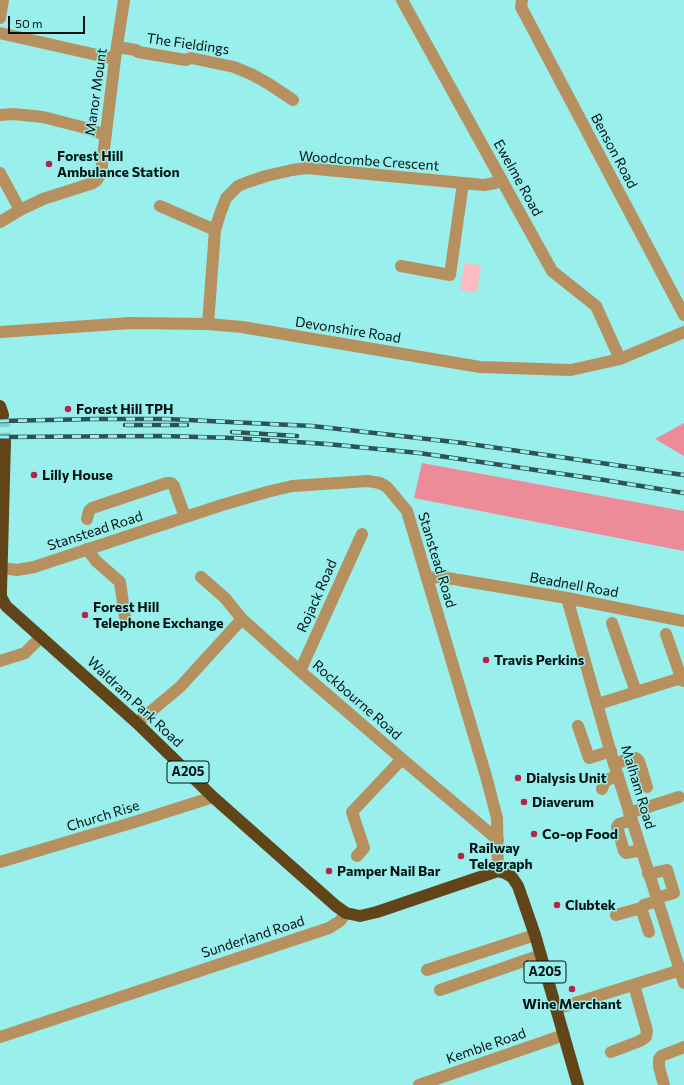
<!DOCTYPE html>
<html>
<head>
<meta charset="utf-8">
<style>
  body { margin:0 }
  #map { position:relative; width:684px; height:1085px; overflow:hidden; background:#99efec; font-family:Commissioner,sans-serif }
  canvas { display:block }
  .scale { position:absolute; left:8px; top:16px; width:77px; height:18px; box-sizing:border-box; border:2px solid #001211; border-top:0; padding-left:5px; font-size:12px; line-height:14px; white-space:nowrap; color:#001211; -webkit-text-stroke:3px #99efec; paint-order:stroke }
</style>
</head>
<body>
<div id="map">
<canvas width="684" height="1085"></canvas>
<div class="scale">50 m</div>
</div>
<script>
const ctx = document.querySelector('canvas').getContext('2d');
ctx.lineJoin = 'round';
function fillPath(path, color) { ctx.fillStyle = color; ctx.fill(path, 'evenodd'); }
const toPath = rows => new Path2D(rows.map(r => 'M' + r).join(''));
function stroke(path, color, width, dash) { ctx.strokeStyle = color; ctx.lineWidth = width; ctx.lineCap = dash ? 'butt' : 'round'; ctx.setLineDash(dash || []); ctx.stroke(path); }
function write(font, color, halo, rows, align = 'center') {
  ctx.font = font + ' Commissioner,sans-serif'; ctx.lineWidth = 3; ctx.setLineDash([]); ctx.textBaseline = 'middle'; ctx.strokeStyle = halo; ctx.fillStyle = color; for (const [text, x, y, turn = 0] of rows) {
    ctx.save(); ctx.translate(x, y); ctx.rotate((+turn || 0) * Math.PI / 180); ctx.textAlign = isNaN(turn) ? turn : align; if (halo) ctx.strokeText(text, 0, 0); ctx.fillText(text, 0, 0); ctx.restore();
  }
}
fillPath(toPath([
  [464,263,481,265,477,292,460,290]
]), '#fbbbc1');
fillPath(toPath([
  [684,423,684,456,655,439],
  [422,463,684,511,684,551,414,498]
]), '#ec8c98');
stroke(toPath([
  [3,415,5,441]
]), '#82cecb', 12, [12, 6]);
stroke(toPath([
  [402,0,552,271,596,306,620,359],
  [522,0,521,7,684,315],
  [0,18,3,0],
  [0,33,115,59],
  [117,47,136,50,138,52,186,60,191,58,234,67,251,74,269,84,293,100],
  [0,115,13,114,43,117,82,127,106,135],
  [0,173,20,210],
  [160,206,215,230],
  [0,222,20,210,43,199,93,183,97,180,101,173,115,59,124,0],
  [401,266,450,275,463,183],
  [208,324,215,230,220,214,226,198,238,186,248,182,266,176,292,170,306,168,484,185,495,183,502,180],
  [0,332,131,323,208,324,242,327,480,367,571,370,620,359,684,332],
  [87,519,89,511,92,508,167,483,171,483,174,486,185,517],
  [87,549,96,561,120,582,125,617],
  [2,568,17,570,34,567,222,505,267,492,292,486,368,481,380,483,387,487,407,511,486,776,497,818,498,871],
  [201,577,225,598,242,619,300,671,402,759,498,840],
  [427,579,438,577,454,579],
  [459,580,567,598,684,621],
  [567,598,614,764,684,983],
  [612,623,636,692],
  [666,634,682,680],
  [0,661,25,653,41,637],
  [300,671,362,534],
  [598,704,678,679,684,681],
  [137,723,180,687,242,619],
  [578,726,589,758,611,751],
  [614,764,632,758,636,758,639,761,647,787],
  [602,789,605,781,618,775],
  [629,813,679,797],
  [632,820,619,824,617,827,624,851,626,853,641,850],
  [357,856,364,848,352,812,402,759],
  [0,862,138,821,213,797],
  [648,874,667,870,674,893,656,898],
  [616,915,641,908],
  [649,932,641,908,644,905,657,901],
  [427,970,535,935],
  [440,990,541,955],
  [556,1009,684,969],
  [0,1037,329,928,340,921,346,913],
  [611,1052,640,1041,646,1037,647,1031,634,985],
  [419,1085,564,1035],
  [664,1085,659,1067,659,1059,661,1056,684,1047]
]), '#b6905f', 12);
stroke(toPath([
  [0,406,3,415],
  [5,441,1,590,1,597,6,606,137,723,213,797,336,906,346,913,360,916,377,912,492,873,498,871,505,873,512,877,518,886,535,935,578,1085]
]), '#624419', 12);
const rail = toPath([
  [0,421,96,419,167,419,312,426,463,443,684,475],
  [125,425,187,425],
  [232,432,297,436],
  [0,437,163,436,233,438,327,444,419,453,604,480,684,493]
]);
stroke(rail, '#2d5452', 4.5);
stroke(rail, '#99efec', 3, [9]);
for (const [x, y, r, color] of [
  [49,164,4,"#b52348"],
  [68,409,4,"#b52348"],
  [34,475,4,"#b52348"],
  [85,615,4,"#b52348"],
  [486,660,4,"#b52348"],
  [518,778,4,"#b52348"],
  [524,802,4,"#b52348"],
  [534,834,4,"#b52348"],
  [461,856,4,"#b52348"],
  [329,871,4,"#b52348"],
  [557,905,4,"#b52348"],
  [572,989,4,"#b52348"]
]) { const dot = new Path2D(); dot.arc(x, y, r, 0, 2 * Math.PI); ctx.fillStyle = color; ctx.fill(dot); stroke(dot, '#99efec', 1.5); }
for (const [x, y, w] of [
  [188,772,42],
  [545,972,42]
]) { const box = new Path2D(); box.roundRect(x - w / 2, y - 11, w, 22, 3); ctx.fillStyle = '#99efec'; ctx.fill(box); stroke(box, '#001211', 1); }
write('bold 13px', '#001211', null, [
  ["A205",188,772],
  ["A205",545,972]
]);
write('14px', '#001211', '#99efec', [
  ["The Fieldings",188,44,8],
  ["Manor Mount",96,92,-82],
  ["Benson Road",614,151,62],
  ["Woodcombe Crescent",369,161,4],
  ["Ewelme Road",518,178,61],
  ["Devonshire Road",348,330,9],
  ["Stanstead Road",95,531,-18],
  ["Stanstead Road",437,560,73],
  ["Beadnell Road",574,585,10],
  ["Rojack Road",317,596,-66],
  ["Rockbourne Road",357,700,41],
  ["Waldram Park Road",135,702,43],
  ["Malham Road",638,787,73],
  ["Church Rise",103,816,-17],
  ["Sunderland Road",253,937,-18],
  ["Kemble Road",486,1046,-19]
]);
write('bold 14px', '#001211', '#99efec', [
  ["Forest Hill",57,156],
  ["Ambulance Station",57,172],
  ["Forest Hill TPH",76,409],
  ["Lilly House",42,475],
  ["Forest Hill",93,607],
  ["Telephone Exchange",93,623],
  ["Travis Perkins",494,660],
  ["Dialysis Unit",526,778],
  ["Diaverum",532,802],
  ["Co-op Food",542,834],
  ["Railway",469,848],
  ["Telegraph",469,864],
  ["Pamper Nail Bar",337,871],
  ["Clubtek",565,905],
  ["Wine Merchant",572,1004,"center"]
], 'left');
</script>
</body>
</html>
